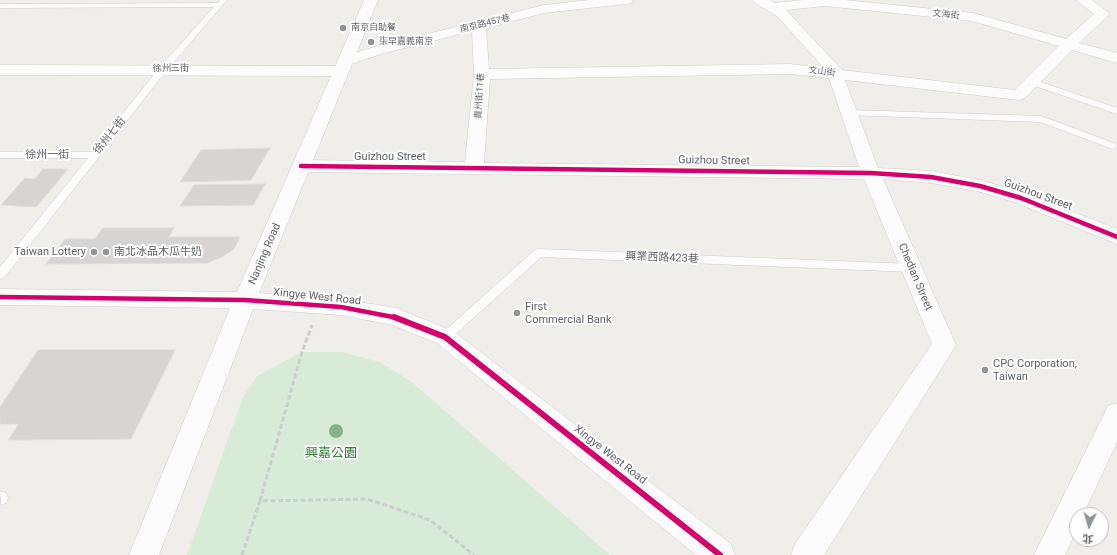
<!DOCTYPE html>
<html>
<head>
<meta charset="utf-8">
<style>
  body { margin:0 }
  #map { position:relative; width:1117px; height:555px; overflow:hidden; background:#efeeea; font-family:Roboto,"Noto Sans TC",sans-serif }
  canvas { display:block }
  .north { position:absolute; left:1069px; top:507px; width:40px; height:40px; box-sizing:border-box; background:#fff; border:1px solid #bfc1c3; border-radius:50%; rotate:185deg; font-size:11px; font-weight:700; line-height:16px; text-align:center; color:#5f6368 }
  .north::after { content:''; display:block; margin:auto; width:14px; height:18px; background:#919496; clip-path:polygon(50% 0,100% 100%,50% 72%,0 100%) }
</style>
</head>
<body>
<div id="map">
<canvas width="1117" height="555"></canvas>
<div class="north">北</div>
</div>
<script>
const ctx = document.querySelector('canvas').getContext('2d');
ctx.lineJoin = 'round';
function fillPath(path, color) { ctx.fillStyle = color; ctx.fill(path, 'evenodd'); }
const toPath = rows => new Path2D(rows.map(r => 'M' + r).join(''));
function stroke(path, color, width, dash) { ctx.strokeStyle = color; ctx.lineWidth = width; ctx.lineCap = dash ? 'butt' : 'round'; ctx.setLineDash(dash || []); ctx.stroke(path); }
function write(font, color, halo, rows, align = 'center') {
  ctx.font = font + ' Roboto,"Noto Sans TC",sans-serif'; ctx.lineWidth = 4; ctx.setLineDash([]); ctx.textBaseline = 'middle'; ctx.strokeStyle = halo; ctx.fillStyle = color; for (const [text, x, y, turn = 0] of rows) {
    ctx.save(); ctx.translate(x, y); ctx.rotate((+turn || 0) * Math.PI / 180); ctx.textAlign = isNaN(turn) ? turn : align; if (halo) ctx.strokeText(text, 0, 0); ctx.fillText(text, 0, 0); ctx.restore();
  }
}
fillPath(toPath([
  [302,352,342,352,380,362,413,383,610,555,187,555,243,397,257,376]
]), '#d8ebd6');
const building = toPath([
  [270,148,251,180,180,182,201,150,270,148],
  [43,169,68,169,36,207,1,205,25,178,35,179,43,169],
  [265,184,253,205,180,206,194,185,265,184],
  [103,228,174,228,169,237,240,237,234,249,222,257,207,263,46,264,65,239,95,239,103,228],
  [38,350,175,350,131,439,8,440,19,424,0,424,0,407,38,350]
]);
fillPath(building, '#d6d5d3');
stroke(building, '#deddd9', 1);
const service = toPath([
  [220,0,227,0,166,71,4,278,0,279,0,267,88,158,0,158,0,152,92,152,160,67,214,7,0,8,0,4,218,3,220,0],
  [1029,80,1035,80,1117,108,1117,114,1029,84,1029,80],
  [850,110,1041,116,1116,144,1117,147,1113,149,1110,148,1040,122,847,115,846,113,847,111,850,110],
  [539,249,912,264,916,265,917,268,916,271,912,272,541,257,449,340,445,342,441,340,439,337,441,334,535,250,539,249],
  [0,491,6,493,8,498,6,503,1,505,0,491]
]);
const minor = toPath([
  [589,0,633,0,631,3,626,4,544,13,486,28,489,69,790,64,824,68,777,16,755,3,753,0,770,0,774,3,803,0,845,0,973,13,1066,39,1094,14,1076,0,1092,0,1110,14,1079,43,1117,53,1117,63,1072,50,1025,98,1019,100,845,80,878,168,931,171,980,180,1028,194,1117,229,1117,244,1014,202,977,191,931,183,883,179,956,345,824,555,791,555,795,544,932,344,864,179,301,172,294,170,292,166,294,162,301,160,465,162,474,74,472,31,381,54,345,66,340,64,337,61,340,58,371,48,544,5,589,0],
  [825,6,972,21,1059,46,1015,90,842,70,786,10,825,6],
  [790,74,829,78,859,167,484,163,490,79,790,74],
  [0,65,341,66,347,68,349,71,347,74,341,76,0,75,0,65]
]);
const tertiary = toPath([
  [364,0,378,0,259,293,341,299,396,308,453,331,731,544,735,555,696,555,437,343,392,325,341,315,253,309,159,555,129,555,230,308,0,305,0,289,237,292,364,0],
  [1117,403,1117,442,1083,515,1077,515,1077,529,1065,555,1034,555,1108,406,1117,403]
]);
stroke(service, '#cbcccc', 1);
stroke(minor, '#cbcccc', 1);
stroke(tertiary, '#cbcccc', 1);
stroke(toPath([
  [260,501,302,352,312,325],
  [242,555,260,501,367,499,430,520,474,555]
]), '#cacfcc', 3, [5, 2.5]);
fillPath(service, '#fdfcfc');
fillPath(minor, '#fdfcfc');
fillPath(tertiary, '#fdfcfc');
stroke(toPath([
  [301,166,871,173,931,177,980,186,1021,198,1117,237],
  [0,297,245,300,341,307,398,318]
]), '#d6006c', 4.5);
stroke(toPath([
  [394,317,445,337,720,555]
]), '#d6006c', 6);
ctx.fillStyle = '#88b388';
for (const [x, y] of [
  [336,431]
]) { ctx.beginPath(); ctx.arc(x, y, 7, 0, 2 * Math.PI); ctx.fill(); }
for (const [x, y, r, color] of [
  [343,28,4,"#919496"],
  [371,42,4,"#919496"],
  [94,252,4,"#919496"],
  [106,252,4,"#919496"],
  [517,313,4,"#919496"],
  [985,370,4,"#919496"]
]) { const dot = new Path2D(); dot.arc(x, y, r, 0, 2 * Math.PI); ctx.fillStyle = color; ctx.fill(dot); stroke(dot, '#fff', 1.5); }
write('9px', '#5f6368', '#fff', [
  ["文海街",946,15,6],
  ["南京路457巷",485,24,-14],
  ["徐州三街",171,69],
  ["文山街",822,72,6],
  ["貴州街11巷",480,96,-86]
]);
write('9px', '#5f6368', '#fff', [
  ["南京自助餐",351,28],
  ["柒早嘉義南京",379,42]
], 'left');
write('11px', '#5f6368', '#fff', [
  ["徐州七街",110,136,-51],
  ["徐州一街",47,155],
  ["Guizhou Street",390,157],
  ["Guizhou Street",714,161,1],
  ["Guizhou Street",1038,195,20],
  ["Nanjing Road",265,254,-67],
  ["興業西路423巷",662,258,2],
  ["Chedian Street",915,277,67],
  ["Xingye West Road",317,297,6],
  ["Xingye West Road",610,455,38]
]);
write('11px', '#5f6368', '#fff', [
  ["Taiwan Lottery",86,252,"right"],
  ["南北冰品木瓜牛奶",114,252],
  ["First",525,307],
  ["Commercial Bank",525,320],
  ["CPC Corporation,",993,364],
  ["Taiwan",993,377]
], 'left');
write('13px', '#348238', '#fff', [
  ["興嘉公園",331,454]
]);
</script>
</body>
</html>
